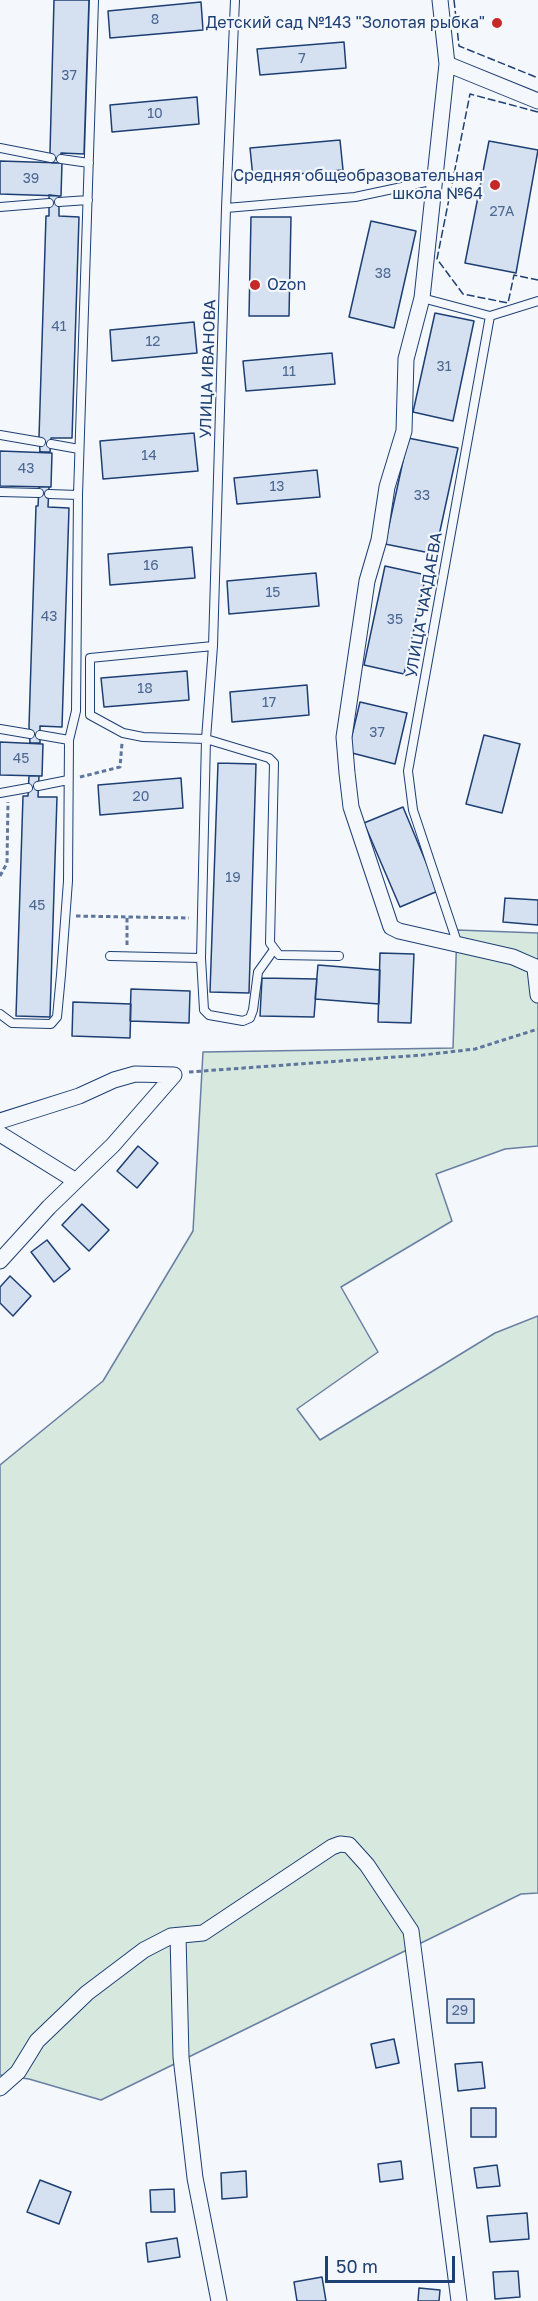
<!DOCTYPE html>
<meta charset="utf-8">
<style>
body{margin:0}
#map{position:relative;width:538px;height:2301px;overflow:hidden;background:#f4f7fb;font-family:"Golos Text",sans-serif}
canvas{display:block}
.scale{position:absolute;left:325px;top:2256px;width:130px;height:27px;box-sizing:border-box;border:3px solid #1d3f73;border-top:0;padding-left:8px;font-size:18px;line-height:21px;white-space:nowrap;color:#1d3f73;-webkit-text-stroke:4px #f4f7fb;paint-order:stroke}
</style>
<div id="map">
<canvas width="538" height="2301"></canvas>
<div class="scale">50 m</div>
</div>
<script>
const g = document.querySelector('canvas').getContext('2d');
g.lineJoin = 'round';
function paint(path, color) {
  g.fillStyle = color;
  g.fill(path, 'evenodd');
}
function toPath(rows) {
  const path = new Path2D();
  for (const r of rows) {
    path.moveTo(r[0], r[1]);
    for (let i = 2; i < r.length; i += 2) path.lineTo(r[i], r[i + 1]);
  }
  return path;
}
function stroke(path, color, width, dash) {
  g.strokeStyle = color;
  g.lineWidth = width;
  g.lineCap = dash ? 'butt' : 'round';
  g.setLineDash(dash || []);
  g.stroke(path);
}
function label(font, color, halo, rows, align = 'center') {
  g.font = font + ' "Golos Text",sans-serif';
  g.lineWidth = 4.5;
  g.setLineDash([]);
  g.textBaseline = 'middle';
  g.strokeStyle = halo;
  g.fillStyle = color;
  for (const [text, x, y, turn = 0] of rows) {
    g.save();
    g.translate(x, y);
    g.rotate((+turn || 0) * Math.PI / 180);
    g.textAlign = isNaN(turn) ? turn : align;
    if (halo) g.strokeText(text, 0, 0);
    g.fillText(text, 0, 0);
    g.restore();
  }
}
const green = toPath([
 [457,930,538,933,538,1146,505,1149,436,1174,452,1221,341,1287,378,1352,297,1409,320,1440,495,1333,538,1316,538,1893,521,1894,101,2100,29,2079,0,2075,0,1465,103,1381,193,1231,203,1052,453,1048,457,930]
]);
paint(green, '#d7e8df');
stroke(green, '#687fa3', 1.5);
const building = toPath([
 [54,0,89,0,84,154,61,153,61,163,51,163,50,152,54,0],
 [201,2,203,30,110,38,108,11,201,2],
 [344,42,346,68,260,75,257,49,344,42],
 [197,97,199,124,112,132,110,105,197,97],
 [340,140,343,170,253,178,250,148,340,140],
 [489,141,538,150,516,273,465,263,489,141],
 [0,161,62,163,61,196,0,194,0,161],
 [49,195,59,196,59,216,79,217,72,438,51,438,50,452,40,452,39,437,46,216,49,216,49,195],
 [251,217,291,217,289,316,249,316,251,217],
 [371,221,416,231,394,328,349,317,371,221],
 [435,313,474,321,453,421,413,412,435,313],
 [194,322,197,353,112,361,110,330,194,322],
 [332,353,335,384,246,391,243,361,332,353],
 [194,433,198,471,103,479,100,441,194,433],
 [408,438,458,448,435,554,385,544,408,438],
 [0,451,52,453,51,487,0,486,0,451],
 [317,470,320,497,237,504,234,478,317,470],
 [39,487,49,487,48,507,69,508,62,727,40,726,40,743,30,743,29,726,36,506,38,506,39,487],
 [192,547,195,578,110,585,108,554,192,547],
 [385,566,426,575,404,674,364,665,385,566],
 [316,573,319,606,229,614,227,581,316,573],
 [187,671,189,700,104,707,101,678,187,671],
 [307,685,309,715,232,722,230,692,307,685],
 [360,702,407,713,395,764,348,752,360,702],
 [484,735,520,744,502,813,466,804,484,735],
 [0,742,43,744,42,776,0,775,0,742],
 [218,763,256,764,249,993,210,992,218,763],
 [29,776,39,776,38,797,57,797,50,1017,16,1016,23,796,28,796,29,776],
 [181,778,183,808,100,815,98,785,181,778],
 [403,807,438,891,400,907,364,823,403,807],
 [505,898,538,900,538,925,503,922,505,898],
 [380,953,414,954,411,1023,378,1022,380,953],
 [318,965,380,970,379,1004,315,999,318,965],
 [262,978,317,979,314,1017,260,1016,262,978],
 [131,989,190,991,189,1023,130,1021,131,989],
 [73,1002,131,1004,130,1038,72,1036,73,1002],
 [138,1146,158,1163,137,1188,117,1171,138,1146],
 [82,1204,109,1230,89,1251,62,1225,82,1204],
 [47,1240,70,1269,54,1282,31,1252,47,1240],
 [10,1276,31,1296,13,1316,0,1303,0,1287,10,1276],
 [447,1999,474,1999,474,2023,447,2023,447,1999],
 [394,2039,399,2063,376,2068,371,2044,394,2039],
 [482,2062,485,2088,458,2091,455,2064,482,2062],
 [471,2108,496,2108,496,2137,471,2137,471,2108],
 [401,2161,403,2179,380,2182,378,2164,401,2161],
 [497,2165,500,2186,477,2188,474,2168,497,2165],
 [246,2171,247,2197,222,2199,221,2173,246,2171],
 [40,2180,71,2192,59,2224,27,2212,40,2180],
 [174,2189,175,2212,151,2212,150,2190,174,2189],
 [527,2213,529,2239,490,2242,487,2216,527,2213],
 [177,2238,180,2257,148,2262,146,2243,177,2238],
 [518,2271,520,2297,495,2299,493,2272,518,2271],
 [322,2277,326,2301,297,2301,294,2282,322,2277],
 [419,2288,440,2290,439,2301,418,2301,419,2288]
]);
paint(building, '#d5e0f0');
stroke(building, '#1d3f73', 1.5);
const lane = toPath([
 [0,148,51,158],
 [61,159,89,163],
 [59,202,88,200],
 [0,207,49,203],
 [226,208,355,197,435,180],
 [422,298,490,316],
 [0,435,41,442],
 [51,444,79,449],
 [0,492,39,493],
 [49,494,78,495],
 [213,646,90,658,90,715,123,733,143,737,206,739,269,758,274,763,270,943,279,955,339,956],
 [0,729,30,734],
 [40,735,69,740],
 [38,786,68,780],
 [0,793,28,788],
 [458,945,413,810,408,771,490,316,538,301],
 [110,956,201,958,206,739,213,646,226,208,235,0],
 [201,958,204,1010,209,1015,243,1021,250,1018,253,1010,258,972,273,951],
 [0,1014,12,1023,51,1024,57,1017,61,975,68,881,69,740,76,711,78,495,94,0]
]);
const street = toPath([
 [440,0,447,64,538,101],
 [447,64,422,298,406,359,404,431,387,487,379,540,367,581,344,737,347,773,351,807,391,927,399,931,513,957,538,968],
 [535,969,538,995],
 [0,1121,79,1096,114,1080,135,1074,174,1075],
 [0,1134,76,1181],
 [0,1261,49,1207,113,1145,174,1075],
 [178,1936,181,2057,195,2178,219,2301],
 [0,2088,18,2072,37,2041,87,1993,144,1950,171,1936,203,1933,332,1847,340,1844,349,1845,367,1865,411,1931,459,2301]
]);
stroke(lane, '#1d3f73', 10);
stroke(street, '#1d3f73', 17);
stroke(toPath([
 [80,777,120,767,122,743],
 [0,876,7,863,8,802],
 [76,916,189,918],
 [127,945,127,917],
 [189,1072,423,1055,475,1049,538,1029]
]), '#5e769c', 3, [4.5, 3]);
stroke(lane, '#f4f7fb', 8);
stroke(street, '#f4f7fb', 15);
stroke(toPath([
 [454,0,459,46,538,78],
 [538,112,470,94,437,259,463,294,508,303,514,275,538,280]
]), '#1d3f73', 1.5, [8, 3]);
for (const [x, y, r, color] of [
 [497,23,6,"#c62828"],
 [495,185,6,"#c62828"],
 [255,285,6,"#c62828"]
]) {
  const dot = new Path2D();
  dot.arc(x, y, r, 0, 2 * Math.PI);
  g.fillStyle = color;
  g.fill(dot);
  stroke(dot, '#f4f7fb', 2);
}
label('14px', '#4b6792', null, [
 ["8",155,20],
 ["7",302,59],
 ["37",69,76],
 ["10",155,114],
 ["39",31,179],
 ["27А",502,212],
 ["38",383,274],
 ["41",59,327],
 ["12",153,342],
 ["31",444,367],
 ["11",289,372],
 ["14",149,456],
 ["43",26,469],
 ["13",277,487],
 ["33",422,496],
 ["16",151,566],
 ["15",273,593],
 ["43",49,617],
 ["35",395,620],
 ["18",145,689],
 ["17",269,703],
 ["37",377,733],
 ["45",21,759],
 ["20",141,797],
 ["19",233,878],
 ["45",37,906],
 ["29",460,2011]
]);
label('16px', '#1d3f73', '#f4f7fb', [
 ["Детский сад №143 \"Золотая рыбка\"",485,23],
 ["Средняя общеобразовательная",483,176],
 ["школа №64",483,194],
 ["Ozon",267,285,"left"]
], 'right');
label('16px', '#1d3f73', '#f4f7fb', [
 ["УЛИЦА ИВАНОВА",208,369,-88],
 ["УЛИЦА ЧААДАЕВА",424,605,-80]
]);
</script>
